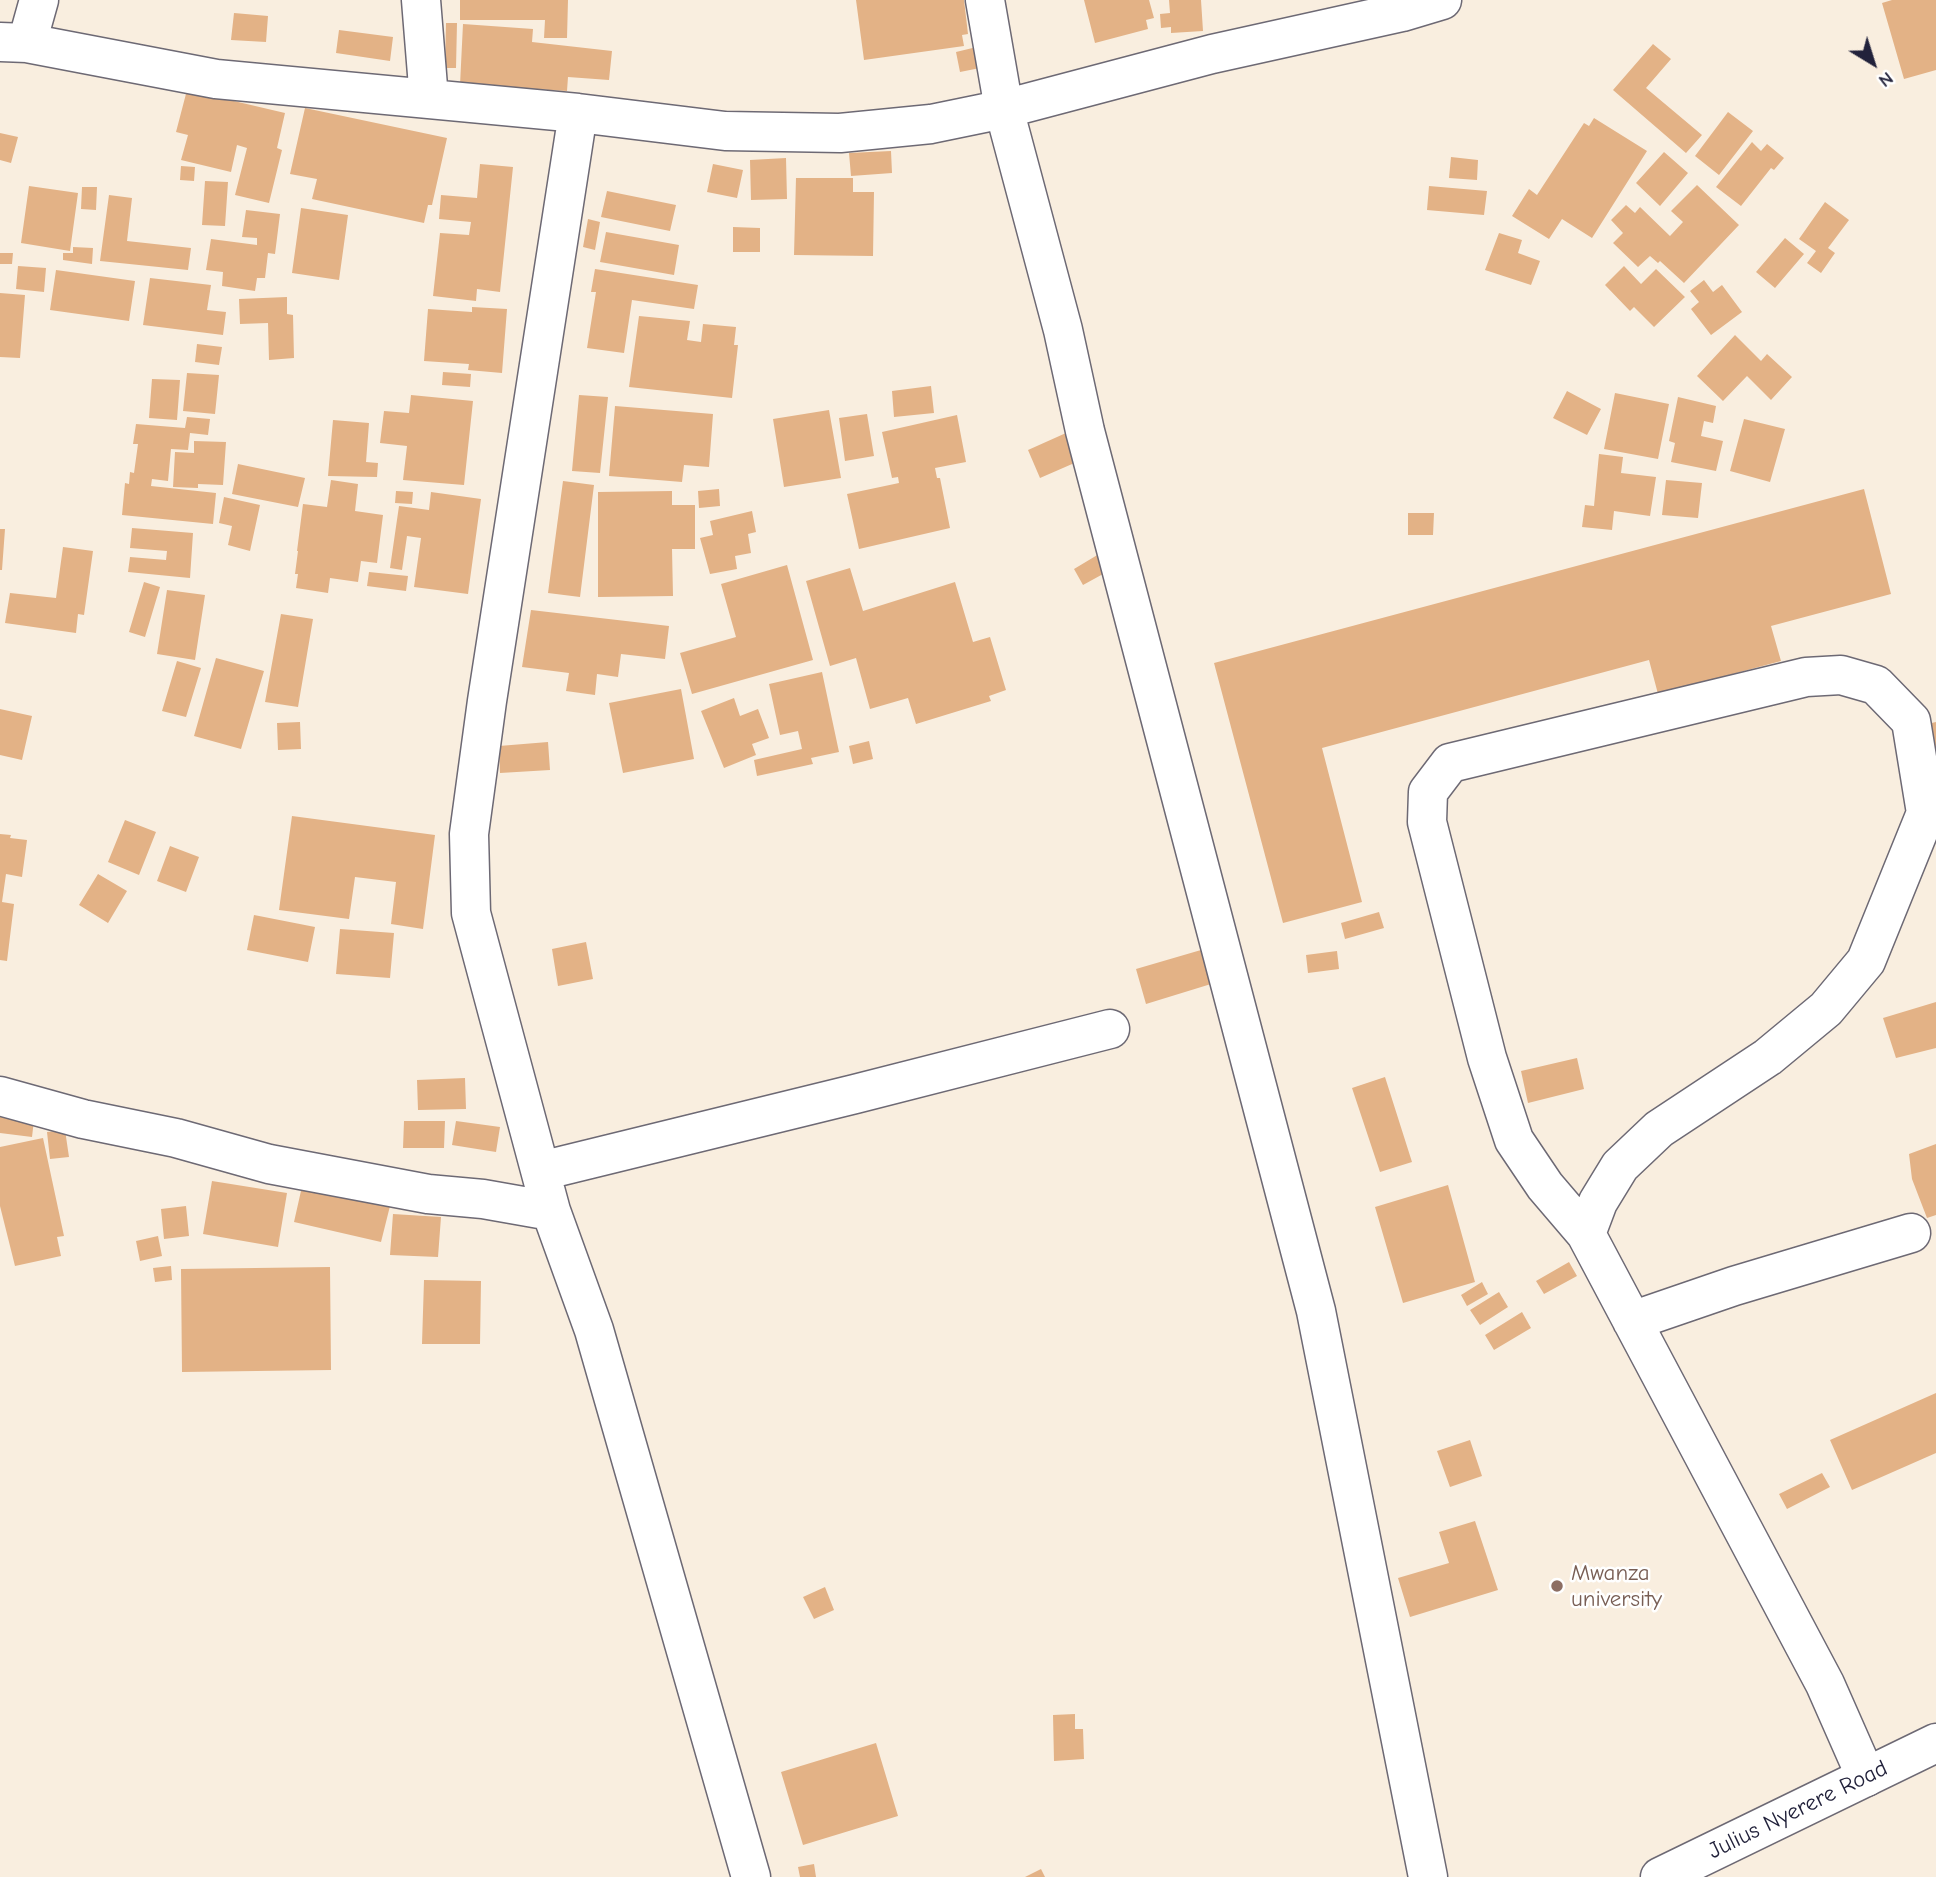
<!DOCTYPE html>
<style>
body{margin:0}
#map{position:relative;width:1936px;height:1877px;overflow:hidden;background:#f9eedf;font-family:"Comic Neue",sans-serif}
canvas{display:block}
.north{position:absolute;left:1838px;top:28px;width:70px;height:70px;-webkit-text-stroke:5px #fff;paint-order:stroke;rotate:142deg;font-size:19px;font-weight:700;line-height:28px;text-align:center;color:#22223b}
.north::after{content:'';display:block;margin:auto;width:24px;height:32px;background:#22223b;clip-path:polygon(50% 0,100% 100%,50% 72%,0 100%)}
</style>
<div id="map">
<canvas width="1936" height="1877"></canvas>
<div class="north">N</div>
</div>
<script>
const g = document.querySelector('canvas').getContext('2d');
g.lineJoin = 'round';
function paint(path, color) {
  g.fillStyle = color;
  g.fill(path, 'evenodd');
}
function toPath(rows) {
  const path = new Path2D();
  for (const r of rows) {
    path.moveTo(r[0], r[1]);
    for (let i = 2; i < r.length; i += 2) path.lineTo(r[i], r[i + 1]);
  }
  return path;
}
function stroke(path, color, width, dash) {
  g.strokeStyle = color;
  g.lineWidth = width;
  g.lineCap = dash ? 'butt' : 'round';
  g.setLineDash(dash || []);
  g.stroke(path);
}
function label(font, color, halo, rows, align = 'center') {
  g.font = font + ' "Comic Neue",sans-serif';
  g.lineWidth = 5;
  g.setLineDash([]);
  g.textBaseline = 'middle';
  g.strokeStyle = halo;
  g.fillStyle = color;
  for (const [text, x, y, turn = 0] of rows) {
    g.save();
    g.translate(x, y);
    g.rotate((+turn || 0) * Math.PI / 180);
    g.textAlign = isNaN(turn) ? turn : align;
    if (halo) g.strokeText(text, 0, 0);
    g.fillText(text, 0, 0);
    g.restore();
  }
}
paint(toPath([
 [460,0,568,0,567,38,544,38,545,20,460,20],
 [856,0,964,0,968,34,962,35,964,46,864,60],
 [1084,0,1149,0,1154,18,1146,20,1148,29,1095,43],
 [1169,0,1201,0,1203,31,1171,33,1171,27,1161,28,1160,14,1170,13],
 [1892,0,1936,0,1936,70,1904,79,1882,3],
 [234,13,268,16,266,42,231,40],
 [446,23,457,23,456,68,445,68],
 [463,24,533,29,532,42,612,51,609,80,568,77,567,91,460,85],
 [339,30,393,37,390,61,336,53],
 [1653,44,1671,59,1646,88,1702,135,1686,153,1613,90],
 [985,45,990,66,960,72,956,52],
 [187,90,285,113,277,148,282,150,269,203,235,195,247,148,237,145,231,172,181,160,188,135,176,132],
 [305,108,447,138,432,205,428,205,424,223,312,199,317,179,290,174],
 [1728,112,1753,131,1719,175,1695,156],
 [1594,118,1647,151,1592,238,1562,219,1549,239,1512,216,1529,189,1537,195,1584,123,1589,126],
 [0,133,18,137,11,163,0,160],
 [1752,142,1761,151,1767,144,1784,158,1774,170,1771,168,1741,206,1716,187],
 [891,151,892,173,851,176,849,153],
 [1664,152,1688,173,1660,206,1636,183],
 [1451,157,1478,160,1477,180,1449,178],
 [786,158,787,199,751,200,750,160],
 [480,164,513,167,500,292,477,289,476,301,433,296,440,233,469,235,471,222,439,219,441,195,477,198],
 [713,164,743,170,737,198,707,192],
 [181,166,195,167,194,181,180,180],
 [796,178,853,178,853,192,874,192,873,256,794,255],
 [205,181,228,182,225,226,202,225],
 [1697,185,1739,225,1684,283,1660,261,1658,263,1650,256,1638,267,1613,243,1623,233,1611,220,1626,205,1635,213,1640,207,1670,236,1683,222,1671,211],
 [29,186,78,193,70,251,21,243],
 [1429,186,1487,191,1484,215,1427,210],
 [82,187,97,187,96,210,81,209],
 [607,191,676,205,670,231,601,217],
 [109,195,132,198,127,241,191,248,188,270,100,261],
 [1825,202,1849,220,1828,248,1835,253,1821,273,1807,263,1816,251,1799,239],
 [301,208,348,215,339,280,292,273],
 [246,210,280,214,275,254,268,253,265,278,257,278,255,291,222,286,223,272,206,270,211,239,257,245,257,238,242,237],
 [588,219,600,222,595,250,583,247],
 [733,227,760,228,760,252,733,252],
 [606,232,679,245,674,275,600,262],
 [1499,233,1522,240,1518,253,1540,261,1531,285,1485,270],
 [1785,238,1804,254,1775,288,1756,272],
 [73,247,93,248,92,264,63,260,63,253,73,253],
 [0,253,13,253,12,264,0,264],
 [18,266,46,268,44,292,16,289],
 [1624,266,1641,284,1656,269,1685,297,1654,327,1634,307,1630,311,1605,285],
 [595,269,698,285,694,309,632,300,624,353,587,348,596,292,591,292],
 [56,270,135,281,129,321,50,310],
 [150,278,211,285,207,310,226,312,223,335,143,325],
 [1704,280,1713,292,1722,285,1742,312,1711,335,1691,309,1699,302,1690,291],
 [0,293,25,295,20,358,0,357],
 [287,297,287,314,293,315,294,358,269,360,268,323,240,324,239,299],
 [472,307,507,309,502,373,468,370,469,364,424,361,428,309,472,312],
 [639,316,690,321,687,340,701,342,703,324,736,327,734,345,738,345,732,398,629,387],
 [1735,335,1761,361,1767,354,1792,377,1771,400,1747,376,1723,401,1697,376],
 [197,344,222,347,219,365,195,362],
 [443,372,471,374,470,387,442,385],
 [187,373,219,375,215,414,183,411],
 [152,379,180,380,177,420,149,418],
 [931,386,934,413,894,417,892,391],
 [1567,391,1601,409,1587,435,1553,418],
 [1615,393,1669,404,1658,459,1604,449],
 [411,395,473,401,464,485,403,480,407,446,380,443,384,411,409,413],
 [579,395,608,397,600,473,572,471],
 [1678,397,1716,406,1713,423,1704,421,1701,436,1723,441,1716,471,1671,462,1675,443,1669,441],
 [615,406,713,414,709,467,684,465,682,482,609,476],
 [829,410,841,478,784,487,773,419],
 [867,414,874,456,845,461,839,418],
 [957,415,966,462,935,468,937,478,940,478,950,528,859,549,847,494,899,483,898,477,892,478,882,432],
 [187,417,210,419,208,435,190,433,188,450,171,449,168,481,152,479,151,486,216,493,213,524,122,515,125,483,129,484,130,472,134,473,138,444,133,444,136,424,185,428],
 [1744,419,1785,429,1770,482,1730,471],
 [333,420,369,423,366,462,378,463,377,477,328,476],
 [1066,433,1079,461,1040,478,1028,450],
 [194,441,226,442,223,485,198,484,198,488,173,487,175,452,194,453],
 [1599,454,1623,457,1621,473,1656,477,1650,516,1614,511,1612,530,1582,527,1585,505,1594,506],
 [238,464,305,478,298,507,232,494],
 [331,480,358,484,355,511,383,515,377,563,361,561,358,582,330,578,328,593,296,588,298,574,295,574,298,551,297,551,303,504,327,507],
 [1666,480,1702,483,1698,518,1662,515],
 [563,481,594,485,580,597,548,593],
 [719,489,720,506,699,508,698,491],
 [1864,489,1891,594,1771,626,1781,661,1658,694,1649,660,1322,748,1362,902,1283,923,1214,663],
 [396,491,413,492,412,504,395,503],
 [672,491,672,505,695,505,695,549,672,549,673,596,598,597,598,492],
 [431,492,481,499,468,594,414,587,421,538,407,536,402,570,390,568,399,506,429,510],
 [224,497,260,505,250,551,228,545,232,526,219,523],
 [752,511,756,532,748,534,751,553,735,556,737,569,710,574,700,538,713,535,710,521],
 [1408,513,1434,513,1433,535,1408,535],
 [132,528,193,533,190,578,128,572,130,557,166,560,167,551,130,548],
 [0,529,5,529,2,570,0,570],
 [63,547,93,551,84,615,78,614,76,633,5,623,10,593,56,598],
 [1104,551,1114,568,1083,585,1074,569],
 [787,565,813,660,692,694,680,653,736,637,721,584],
 [850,568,863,611,955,582,973,642,990,637,1006,690,989,696,991,701,916,724,908,698,870,709,856,658,830,666,806,581],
 [369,572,408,576,406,591,367,586],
 [144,582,160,587,145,637,129,632],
 [167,590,205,595,195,660,157,654],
 [531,610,669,626,665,659,621,654,618,677,597,674,595,695,566,691,569,673,522,667],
 [281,614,313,619,298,707,265,702],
 [216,658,264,671,241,749,194,736],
 [177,661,201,668,186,717,162,711],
 [822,672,839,752,811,758,813,764,757,776,754,760,802,749,798,731,780,735,769,684],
 [681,689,694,759,623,773,609,703],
 [734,698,740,716,758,709,769,738,752,744,756,755,724,768,701,711],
 [0,709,32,716,22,760,0,755],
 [300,722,301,749,278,750,277,723],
 [1936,722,1936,770,1923,725],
 [869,741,873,759,853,764,849,746],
 [548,742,550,770,500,773,499,746],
 [292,816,435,835,423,929,391,924,396,882,355,877,349,919,279,910],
 [125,820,156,832,139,875,108,862],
 [0,834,11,835,10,838,27,840,22,877,6,874,2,902,14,904,7,961,0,960],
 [170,846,199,857,186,892,157,881],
 [98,874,127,891,108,923,79,905],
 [1379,912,1384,928,1345,939,1341,923],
 [254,915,315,927,308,962,247,950],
 [340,929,394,933,390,978,336,974],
 [586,942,593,979,558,986,552,949],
 [1201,950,1211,984,1146,1004,1136,969],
 [1337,951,1339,969,1308,973,1306,955],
 [1936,1002,1936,1048,1896,1058,1883,1018],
 [1577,1058,1584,1089,1528,1103,1521,1071],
 [1385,1077,1412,1162,1380,1172,1352,1088],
 [465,1078,466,1109,418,1110,417,1080],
 [0,1116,34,1120,32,1137,0,1133],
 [404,1121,445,1121,444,1148,403,1148],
 [456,1121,500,1127,496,1152,452,1145],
 [65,1130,69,1157,50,1159,47,1132],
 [43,1138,64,1236,57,1237,61,1256,15,1266,0,1206,0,1147],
 [1936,1144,1936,1215,1927,1218,1912,1179,1909,1154],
 [212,1181,287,1193,278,1247,203,1234],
 [303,1182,391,1202,381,1242,294,1222],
 [1448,1185,1475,1282,1403,1303,1375,1207],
 [186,1206,189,1236,164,1239,161,1209],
 [393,1214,441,1217,438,1257,390,1255],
 [158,1236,162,1256,140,1261,136,1241],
 [1569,1262,1577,1276,1544,1294,1536,1281],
 [171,1266,172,1280,155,1282,153,1268],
 [330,1267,331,1370,182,1372,181,1269],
 [424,1280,481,1281,480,1344,422,1344],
 [1482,1282,1488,1294,1467,1306,1461,1295],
 [1499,1292,1508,1307,1480,1325,1470,1310],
 [1522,1312,1531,1328,1494,1350,1485,1335],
 [1936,1393,1936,1453,1852,1490,1830,1440],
 [1470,1440,1482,1476,1450,1487,1437,1451],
 [1822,1473,1830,1487,1787,1509,1779,1494],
 [1475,1521,1498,1590,1410,1617,1398,1578,1449,1563,1439,1532],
 [825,1587,834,1610,814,1619,803,1597],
 [1075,1714,1075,1729,1083,1729,1084,1759,1054,1761,1053,1715],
 [876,1743,898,1816,803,1845,781,1772],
 [814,1864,816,1877,800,1877,798,1867],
 [1041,1869,1045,1877,1025,1877]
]), '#e3b286');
const minor = toPath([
 [421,0,429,99],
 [985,0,1004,109,1063,330,1085,431,1316,1311,1428,1877],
 [0,42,27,43,216,79,578,113,725,131,840,133,931,124,1004,109,1212,54,1402,12,1442,0],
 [27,43,39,0],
 [578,113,487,701,469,834,471,913,551,1211,594,1330,751,1877],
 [0,1096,83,1119,176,1138,269,1164,428,1194,483,1199,551,1211],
 [541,1171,855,1094,1110,1029],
 [1586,1234,1545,1186,1514,1140,1487,1058,1427,822,1428,792,1450,763,1806,677,1841,675,1876,685,1911,721,1926,813,1866,961,1826,1009,1768,1057,1659,1129,1620,1166,1598,1202,1586,1234,1825,1684,1866,1777],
 [1632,1321,1734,1286,1911,1233]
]);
const highway = toPath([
 [1660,1877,1936,1743]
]);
stroke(minor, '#6d6974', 41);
stroke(highway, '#6d6974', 41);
stroke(minor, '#fff', 38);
stroke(highway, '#fff', 38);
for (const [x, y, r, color] of [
 [1557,1586,7,"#8d6e63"]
]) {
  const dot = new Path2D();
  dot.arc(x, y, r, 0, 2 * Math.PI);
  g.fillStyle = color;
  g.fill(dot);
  stroke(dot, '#fff', 2.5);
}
label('23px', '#785e54', '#fff', [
 ["Mwanza",1571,1573],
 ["university",1571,1599]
], 'left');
label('23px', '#22223b', '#fff', [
 ["Julius Nyerere Road",1798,1810,-26]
]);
</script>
